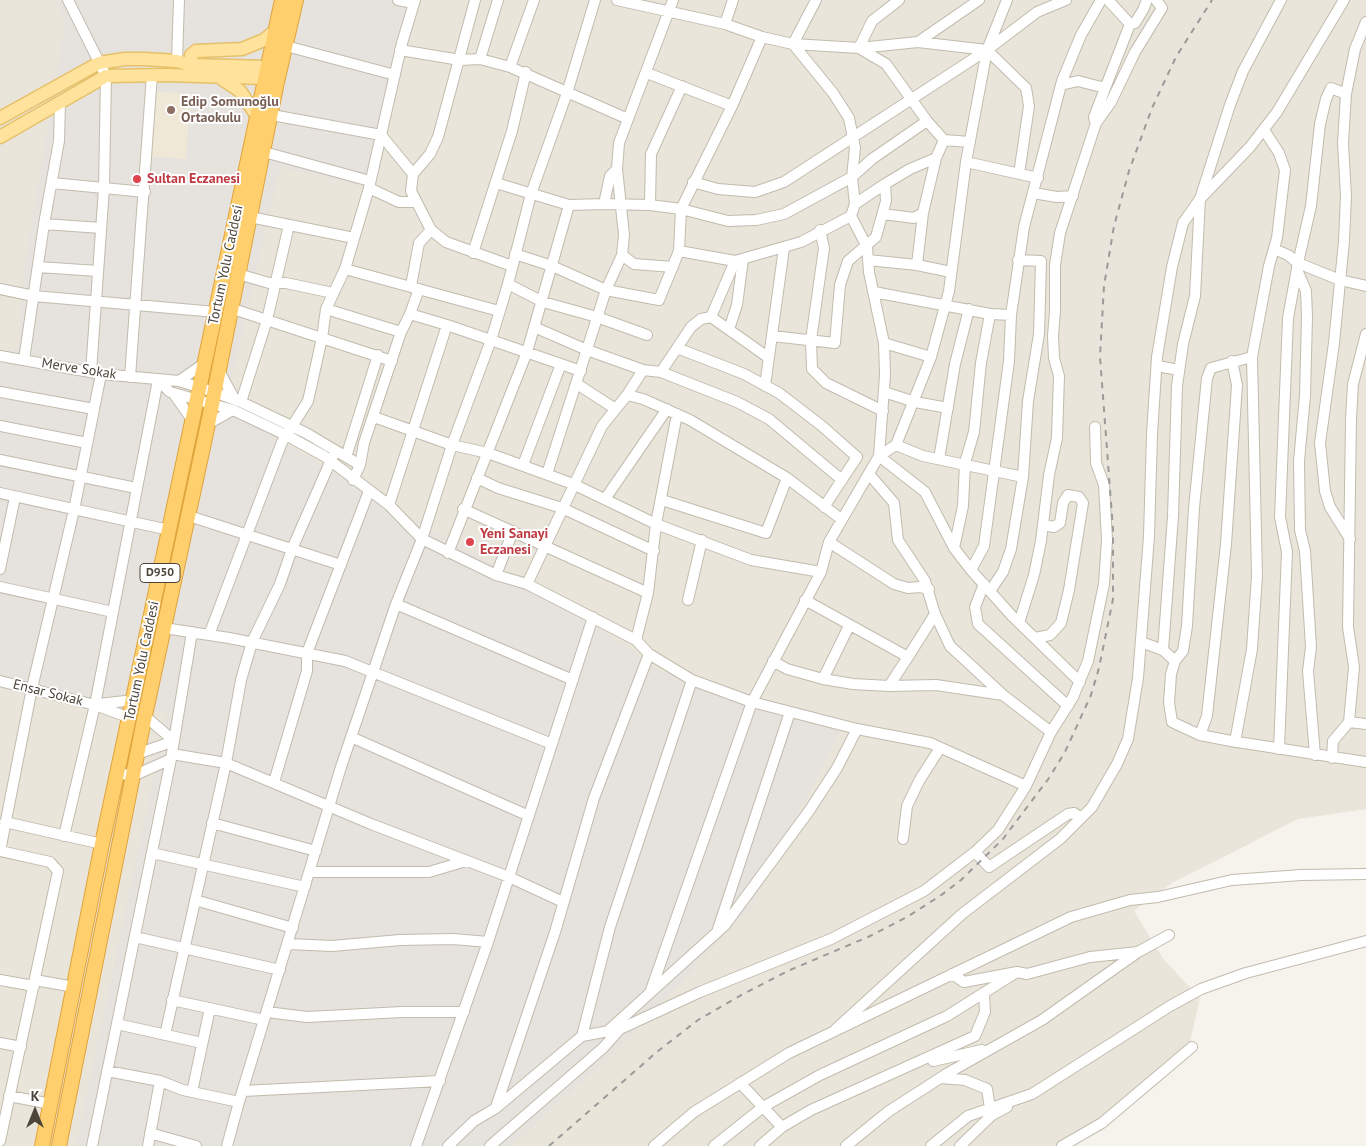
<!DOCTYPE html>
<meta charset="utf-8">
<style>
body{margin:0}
#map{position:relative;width:1366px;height:1146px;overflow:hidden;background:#f6f3ec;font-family:"PT Sans",sans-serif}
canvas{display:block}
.north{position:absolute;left:10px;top:1086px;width:50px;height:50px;-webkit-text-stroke:4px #fff;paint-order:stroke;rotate:0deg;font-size:14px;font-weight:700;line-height:20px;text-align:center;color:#4b4439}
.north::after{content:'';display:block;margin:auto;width:18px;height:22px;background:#4b4439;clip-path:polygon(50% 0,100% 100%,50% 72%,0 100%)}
</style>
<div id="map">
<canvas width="1366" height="1146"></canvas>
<div class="north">K</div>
</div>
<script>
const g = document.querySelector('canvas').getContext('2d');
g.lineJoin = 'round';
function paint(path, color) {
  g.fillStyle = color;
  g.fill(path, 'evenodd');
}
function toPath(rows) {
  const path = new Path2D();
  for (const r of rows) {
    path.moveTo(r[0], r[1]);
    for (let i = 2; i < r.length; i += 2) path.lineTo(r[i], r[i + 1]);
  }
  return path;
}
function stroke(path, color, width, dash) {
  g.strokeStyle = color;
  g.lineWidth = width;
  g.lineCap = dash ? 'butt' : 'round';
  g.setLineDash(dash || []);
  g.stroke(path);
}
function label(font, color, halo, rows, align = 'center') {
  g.font = font + ' "PT Sans",sans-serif';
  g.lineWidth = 4;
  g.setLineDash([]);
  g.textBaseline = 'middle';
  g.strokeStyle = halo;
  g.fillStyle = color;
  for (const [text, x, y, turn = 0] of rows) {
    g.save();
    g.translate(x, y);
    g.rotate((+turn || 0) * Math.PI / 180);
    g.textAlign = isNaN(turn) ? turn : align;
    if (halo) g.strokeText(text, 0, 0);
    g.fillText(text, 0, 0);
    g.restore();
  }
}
paint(toPath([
 [0,0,1366,0,1366,809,1298,819,1172,883,1134,911,1164,960,1200,998,1190,1042,1092,1126,1076,1146,0,1146]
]), '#eae5da');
paint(toPath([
 [56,0,413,0,369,188,280,167,225,408,587,620,658,670,839,731,752,906,623,1044,511,1146,76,1146,167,712,133,705,95,705,0,681,0,352,19,348,21,288,65,24]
]), '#e6e2dd');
paint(toPath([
 [155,91,191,94,186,159,148,156]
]), '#efe8d6');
const minor = toPath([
 [68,0,106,76,104,188,91,372],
 [398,0,414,3],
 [475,0,438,137,430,154,413,174,411,191,431,230,446,242,512,266],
 [816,0,793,44,833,93,849,118,855,148,852,177,855,204],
 [899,0,872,21,859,48,918,42,987,50,1026,88,1029,106,1019,174],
 [1007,0,987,50,966,162,949,291,931,357,896,445,879,456,925,492,954,548,971,570,1012,616,1080,682],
 [1108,0,1130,24,1135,23,1143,10,1147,0],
 [725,24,733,0],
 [762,37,793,44,859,48,886,64,927,121,944,140,970,142],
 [918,42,979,0],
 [286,46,395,75],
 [400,50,460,60,480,59,510,67,628,119],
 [480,59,498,0],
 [177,61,179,0],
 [510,67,534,0],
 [647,73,732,106],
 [1061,85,1078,81,1105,88],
 [1346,94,1331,88,1326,99,1320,124,1311,206,1298,263,1340,280,1366,286],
 [272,115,381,135,413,174],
 [1095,121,1094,117,1130,24],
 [264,152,370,181],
 [966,162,1038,178],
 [617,169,624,235,622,255,606,290,659,300,679,251,681,209,732,106,762,37,725,24,617,0],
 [693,182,718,189,755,192,784,182,987,50,1037,12,1066,0],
 [52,183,145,192],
 [496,183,569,205,604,204,610,176,617,169,619,143,673,0],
 [369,188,399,202,415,202],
 [1033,193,1057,197,1073,196],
 [604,204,650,205,681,209,728,221,756,220,784,214,852,177,872,159,927,121],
 [650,205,651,154,682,86],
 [883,214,914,218,923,213],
 [250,217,354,238],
 [44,224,101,228],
 [820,230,824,248,811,340,812,369,826,383,883,411],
 [1274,249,1288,255,1298,263,1288,318,1280,517,1287,552,1279,749],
 [679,251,735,261,801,242,851,216,855,204,885,184,910,169,936,158,944,140],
 [473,253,512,131,526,72],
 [515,254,552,266,606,290,547,474],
 [622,255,634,264,673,267],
 [868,260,917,265,923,213,936,158],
 [917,265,951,272],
 [38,267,98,271],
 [345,269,499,311],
 [1298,272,1306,291,1307,317,1305,396,1299,461,1300,530,1305,551,1311,647,1308,671,1315,755],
 [238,274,269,283,286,283,333,293],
 [508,284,543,302,597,317,647,335],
 [411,286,419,243,431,230],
 [0,289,34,296,216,312],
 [874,292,990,314,1011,315],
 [230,308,392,361],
 [326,309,401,332,410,314,447,325,389,505],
 [410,314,419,289],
 [711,317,769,358],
 [447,325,581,371],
 [534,327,587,350,643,370,661,372,691,327,701,319,711,317,735,261],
 [729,329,737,305,743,259],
 [772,336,835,343,840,285,848,261,876,237,886,201,885,184],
 [884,343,931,357],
 [677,348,744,374,779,393,822,426,857,457,824,507],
 [0,356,101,374,179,381,214,392,241,402,306,433,360,465,353,480],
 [1252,357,1211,368,1207,378,1194,508,1187,626,1183,651,1175,661,1171,674,1170,689,1169,702,1172,722,1200,735,1231,741,1366,762],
 [24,360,44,224,59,141,60,103],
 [1157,366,1179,370],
 [219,371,235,400],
 [661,372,737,402,769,419,842,480],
 [130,377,152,75],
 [158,380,170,392,233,410,286,435,324,456,389,505,422,539,496,575,527,584,636,640,649,654,692,680,752,702,857,729,930,743,1026,786],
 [179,381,205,363],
 [577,384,614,408],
 [765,386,784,248],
 [0,392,94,409],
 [884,392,915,402,948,408],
 [174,394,193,421],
 [627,395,643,370],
 [241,402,267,320,289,225],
 [374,417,452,445,488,453,573,484,656,524,751,560,821,572],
 [208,424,233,410],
 [0,426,87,443],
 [896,445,923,456,1023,477],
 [346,457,378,355],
 [939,459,955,364,969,309],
 [0,460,136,488],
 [360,465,364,443,401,332],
 [523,465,561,364],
 [869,474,894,503,898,540,925,581,935,614,950,646,1003,695,1051,732],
 [477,478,498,488,562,508,654,551],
 [0,493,169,530],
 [605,499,667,409],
 [662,500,766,533,787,478],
 [463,509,648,593],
 [189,516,341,565],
 [1350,539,1330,507,1325,491,1320,443,1334,343,1344,241,1346,196,1343,143,1346,94,1355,49,1366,22],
 [829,542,894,584,908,588,920,587,929,589],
 [954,548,963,506,965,463,974,432,981,363,990,314],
 [448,553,527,352,569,205],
 [0,569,15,497],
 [971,570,984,546,1009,361,1011,315,1024,227,1062,81,1081,35,1101,0],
 [496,575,513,531],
 [527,584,602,426,627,395,643,399,690,420,787,478,841,519],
 [984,584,975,607,978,624,1068,706],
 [0,587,113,612],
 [990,591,1003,572,1011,549,1023,477,1028,401,1039,334,1041,261,1018,260],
 [688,600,702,540],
 [805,600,908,657,935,614],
 [396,604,573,680],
 [1019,623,1034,575,1041,541,1049,475,1057,438,1059,376,1054,358,1053,336,1055,311,1055,265,1060,233,1096,123,1111,102,1135,52,1162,8,1156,0],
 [164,628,229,638,345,661,552,744],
 [209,635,282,442,308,401,322,338,326,309,345,269,369,188,402,43,415,0],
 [1035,638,1050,635,1061,623,1069,590,1083,503,1079,497,1068,495,1063,503,1060,523,1054,527,1043,525],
 [636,640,648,593,656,524,677,414],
 [1141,642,1163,650,1175,661],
 [1163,650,1173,516,1177,386,1183,344,1195,296,1200,199,1230,105,1243,71,1281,0],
 [773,661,787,669,823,679,853,684,889,686,936,685,1003,695],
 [823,679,849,626],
 [0,681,95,705,130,718],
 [889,686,908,657],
 [99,704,134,700],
 [1349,722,1366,724],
 [1200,735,1207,716,1226,544,1237,385,1232,361],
 [351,737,529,816],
 [1235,742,1252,649,1257,576,1252,357,1269,266,1277,238,1285,170,1279,153,1264,130],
 [137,754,174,741,145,716],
 [172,754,226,763,371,824,509,877,563,902],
 [1332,758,1333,741,1349,722,1354,667,1348,627,1351,419,1353,384,1366,334],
 [118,773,133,776,171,759],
 [274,782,307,671,307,653,369,491],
 [5,822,102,844],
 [212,823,316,851],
 [64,836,95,705,158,380],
 [903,839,907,806,919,781,940,748],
 [0,851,32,688,74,510,101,374],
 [975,852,989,867,1068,814,1074,813,1081,818],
 [152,853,305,887],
 [310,872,429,872,466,861],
 [195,900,293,928],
 [718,929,790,712],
 [135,937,280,970],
 [288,944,332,946,400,940,453,939,488,942],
 [952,974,964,982,1017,972,1027,974,1090,957,1138,952,1169,935],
 [0,980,34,986],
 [35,980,74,987],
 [650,993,752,702,821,572,829,542,879,456,885,375,884,343,869,272,867,247,851,216],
 [172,1000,264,1020],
 [267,1012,307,1017,402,1012,464,1012],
 [117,1024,202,1043],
 [836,1029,962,914,1060,839,1092,807,1117,764,1128,739,1138,678,1149,536,1152,434,1157,357,1172,267,1183,223,1200,199,1250,147,1277,112,1344,0],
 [609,1030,725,925,809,811,837,768,857,729],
 [165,1035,226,763,241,680,252,642,280,584,292,549,335,451],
 [582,1036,610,927,692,680],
 [0,1043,21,1047],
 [933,1061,982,1050],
 [107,1071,160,1081,183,1090,239,1102],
 [940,1078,965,1080,987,1089,990,1108],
 [740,1083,782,1127],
 [243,1091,440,1081],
 [192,1092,210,1008],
 [9,1096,51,1104],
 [496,1107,555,932,594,798,649,654],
 [150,1133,196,1146],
 [0,1141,58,871,50,862,0,851],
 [92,1146,171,759,192,632],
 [148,1146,160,1081],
 [227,1146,239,1102,341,767,396,604,422,539,452,445,491,340,508,284,531,194,567,93,595,0],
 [416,1146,488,942,593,617],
 [448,1146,474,1121,496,1108,582,1036,620,1029,700,992,831,939,924,891,975,852,998,830,1026,786,1051,732,1073,697,1088,661,1104,584,1107,540,1104,485,1096,463,1095,427],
 [490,1146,603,1048,620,1029],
 [654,1146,694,1112,789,1053,1071,917,1130,900,1158,897,1232,880,1301,875,1366,874],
 [714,1146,763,1107,820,1075,947,1016,1017,972],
 [760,1146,782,1127,811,1110,975,1036,985,1012,984,994],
 [846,1146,889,1111,948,1073,1042,1020,1138,952],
 [931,1146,968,1116,1032,1094,1170,1006,1201,989,1246,973,1366,941],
 [960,1146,992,1115,1007,1107],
 [1062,1146,1102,1123,1192,1047]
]);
const major = toPath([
 [191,65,191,55,196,51,242,49,264,40,275,31],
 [222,79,240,91,257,116],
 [0,118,99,63,125,59,144,59,177,61,191,65,267,67,278,70],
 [0,137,106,76,166,75,264,78,273,81]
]);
const highway = toPath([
 [42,1146,102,844,282,0],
 [59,1146,144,720,208,424,277,82,296,0]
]);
stroke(minor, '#c2bbae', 12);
stroke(major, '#e6c16a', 15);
stroke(highway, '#e0a43c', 16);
stroke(minor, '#fff', 10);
stroke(major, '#ffe39c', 12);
stroke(highway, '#ffcf6e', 14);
stroke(toPath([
 [549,1146,658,1051,698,1020,745,993,790,970,868,937,907,917,940,896,961,880,1003,839,1049,778,1065,752,1091,695,1099,668,1113,599,1113,529,1100,357,1104,286,1114,226,1129,171,1152,108,1176,57,1212,0]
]), '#9a9a9a', 2, [6, 6]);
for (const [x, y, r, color] of [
 [171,110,5,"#8d6e63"],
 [137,179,5,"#e0444e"],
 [470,542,5,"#e0444e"]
]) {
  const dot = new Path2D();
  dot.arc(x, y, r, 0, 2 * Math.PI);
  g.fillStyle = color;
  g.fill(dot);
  stroke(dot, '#fff', 2);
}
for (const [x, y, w] of [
 [160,573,40]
]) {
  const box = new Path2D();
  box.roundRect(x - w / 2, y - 9.5, w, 19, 4);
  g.fillStyle = '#fff';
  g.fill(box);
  stroke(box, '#4b4439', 1);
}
label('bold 12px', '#4b4439', null, [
 ["D950",160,573]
]);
label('bold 14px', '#785e54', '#fff', [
 ["Edip Somunoğlu",181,102],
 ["Ortaokulu",181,118]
], 'left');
label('bold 14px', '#be3a42', '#fff', [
 ["Sultan Eczanesi",147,179],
 ["Yeni Sanayi",480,534],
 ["Eczanesi",480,550]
], 'left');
label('14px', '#4b4439', '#fff', [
 ["Tortum Yolu Caddesi",226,265,-78],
 ["Merve Sokak",79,369,9],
 ["Tortum Yolu Caddesi",142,661,-78],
 ["Ensar Sokak",48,693,14]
]);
</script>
